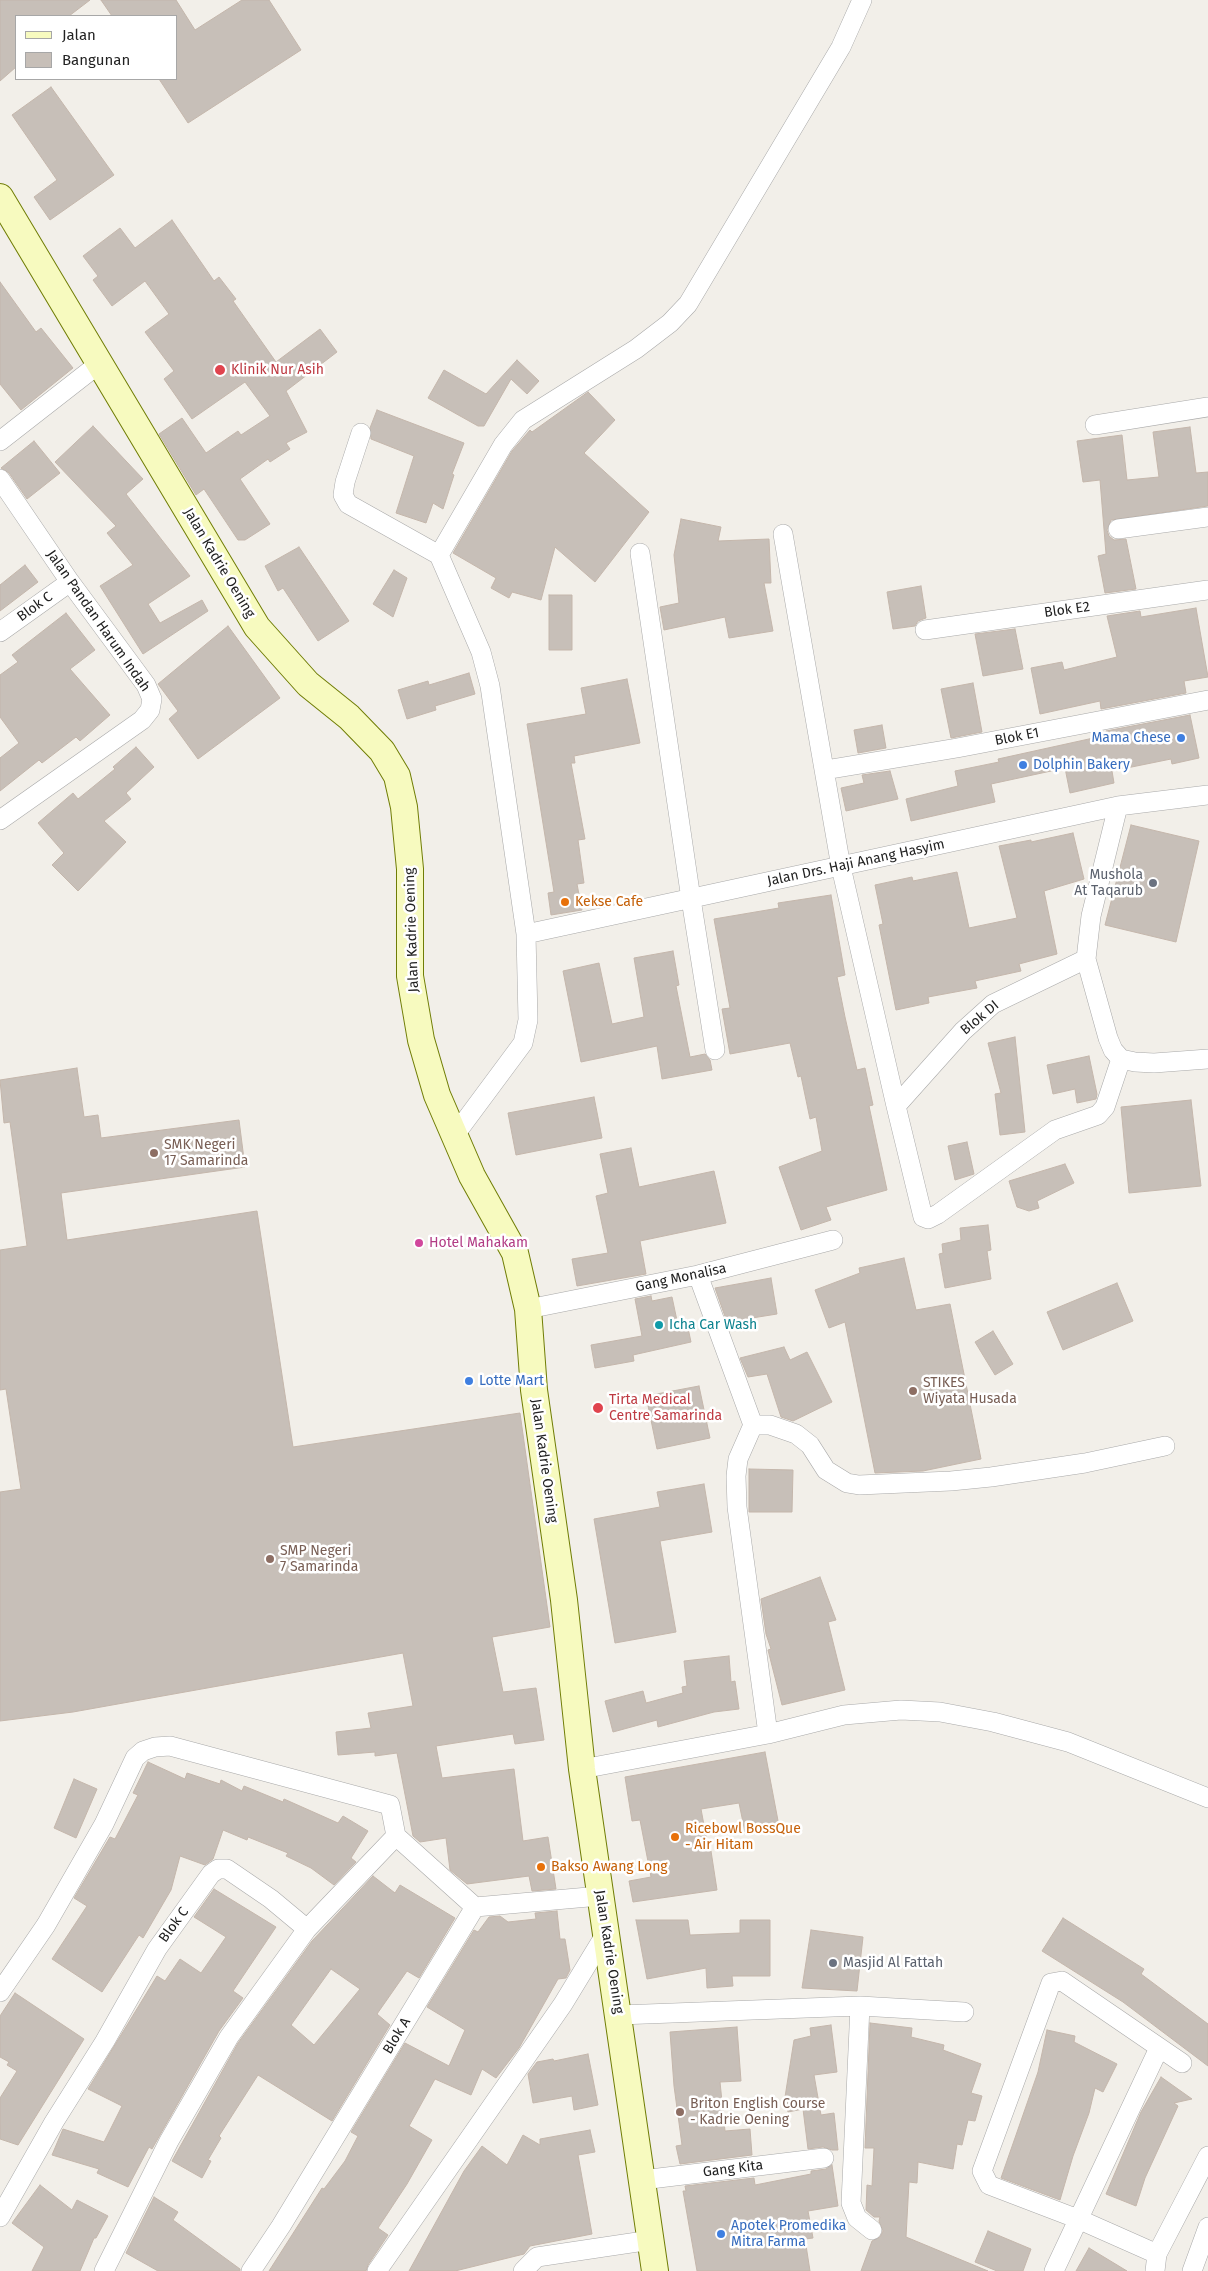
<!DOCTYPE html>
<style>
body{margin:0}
#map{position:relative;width:1208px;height:2271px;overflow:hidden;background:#f2efe9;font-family:"Fira Sans",sans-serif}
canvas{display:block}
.legend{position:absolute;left:15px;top:15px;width:162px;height:65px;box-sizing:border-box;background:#fff;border:1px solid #a7a7a7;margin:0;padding:6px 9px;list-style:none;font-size:15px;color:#222}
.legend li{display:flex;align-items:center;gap:10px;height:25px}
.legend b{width:25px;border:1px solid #a7a7a7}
</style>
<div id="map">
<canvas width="1208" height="2271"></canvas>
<ul class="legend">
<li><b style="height:6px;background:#f7fabf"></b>Jalan</li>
<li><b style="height:14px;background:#c7bfb8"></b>Bangunan</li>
</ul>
</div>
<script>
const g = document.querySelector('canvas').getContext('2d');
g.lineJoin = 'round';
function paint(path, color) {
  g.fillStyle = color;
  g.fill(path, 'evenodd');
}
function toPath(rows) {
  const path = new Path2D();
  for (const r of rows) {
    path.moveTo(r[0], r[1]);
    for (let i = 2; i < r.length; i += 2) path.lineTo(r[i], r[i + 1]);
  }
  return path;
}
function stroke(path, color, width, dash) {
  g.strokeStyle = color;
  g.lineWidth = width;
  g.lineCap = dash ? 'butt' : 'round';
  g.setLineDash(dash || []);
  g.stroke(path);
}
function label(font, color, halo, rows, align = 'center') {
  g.font = font + ' "Fira Sans",sans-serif';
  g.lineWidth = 5;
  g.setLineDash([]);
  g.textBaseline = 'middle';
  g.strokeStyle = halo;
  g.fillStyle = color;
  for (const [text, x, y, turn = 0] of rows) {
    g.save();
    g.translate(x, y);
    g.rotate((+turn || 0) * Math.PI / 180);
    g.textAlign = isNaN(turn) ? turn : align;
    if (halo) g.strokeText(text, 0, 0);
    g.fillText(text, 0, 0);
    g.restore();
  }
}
const building = toPath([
 [0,0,90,0,69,16,16,16,16,67,0,81,0,0],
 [101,0,176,0,195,30,242,0,269,0,301,50,188,123,159,79,176,79,176,16,112,16,101,0],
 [51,87,114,175,50,220,34,197,57,180,12,115,51,87],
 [172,220,214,281,219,277,236,299,233,301,276,362,320,329,337,352,286,391,307,432,286,443,290,449,270,462,268,459,240,479,270,524,245,540,238,540,204,489,196,495,159,434,182,418,206,453,238,431,241,435,270,416,245,382,192,419,164,379,174,371,145,332,169,314,145,281,112,306,93,280,98,276,83,256,120,228,135,248,172,220],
 [0,282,36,332,41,328,73,368,21,410,0,384,0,282],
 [517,360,539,381,527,394,511,379,484,426,478,426,428,398,444,370,486,394,517,360],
 [588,392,615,420,584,453,649,512,595,582,555,547,541,600,512,592,509,598,491,588,496,578,453,553,512,451,530,430,532,432,588,392],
 [377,410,464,443,452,474,454,475,443,509,433,503,426,523,396,513,414,456,371,439,370,428,377,410],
 [93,426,143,479,126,494,190,576,148,604,160,623,202,600,208,611,143,654,100,586,133,565,107,533,116,526,55,462,93,426],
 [1190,427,1196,473,1208,472,1208,506,1111,520,1107,530,1109,536,1114,540,1126,539,1136,589,1105,593,1098,556,1106,554,1100,480,1083,482,1077,441,1122,435,1127,480,1159,477,1153,432,1190,427],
 [34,441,60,473,27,499,9,473,1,468,34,441],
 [681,519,721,527,718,541,769,539,771,583,764,583,773,631,729,638,725,617,664,630,660,607,679,603,674,555,681,519],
 [299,547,349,621,318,641,283,588,278,591,265,566,299,547],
 [25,565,38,582,0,611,0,585,25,565],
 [394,570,407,578,393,617,373,604,394,570],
 [921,586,926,618,918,621,915,626,893,629,887,592,921,586],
 [549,595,572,595,572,650,549,650,549,595],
 [1196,608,1208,677,1184,681,1186,693,1101,709,1100,701,1040,714,1031,668,1062,662,1064,670,1117,657,1107,616,1140,611,1141,617,1196,608],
 [66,613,95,650,70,669,110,715,80,741,76,737,42,763,39,760,0,791,0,758,19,743,0,717,0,675,18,662,12,655,66,613],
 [228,626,280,698,198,759,169,719,178,711,158,684,228,626],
 [1015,629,1023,669,983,676,975,634,1015,629],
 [469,673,475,694,435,706,436,710,407,719,398,690,428,681,429,685,469,673],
 [627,679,640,743,574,756,575,763,571,763,585,839,578,840,584,883,577,884,582,910,551,915,548,893,554,892,527,724,586,714,581,688,627,679],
 [973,683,982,732,951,738,941,689,973,683],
 [1190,715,1199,758,1172,764,1171,759,1112,771,1114,783,1070,793,1065,768,991,784,995,802,911,821,906,799,958,786,955,771,999,762,998,759,1107,735,1106,731,1190,715],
 [882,725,886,748,858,753,854,730,882,725],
 [136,747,154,767,126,793,131,799,104,821,126,842,78,891,52,865,64,853,38,823,73,793,78,799,115,769,113,767,136,747],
 [890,771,898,799,846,811,841,788,864,783,862,775,890,771],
 [1131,825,1199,841,1176,942,1105,925,1131,825],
 [1073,833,1084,879,1044,891,1057,954,1019,964,1021,971,975,981,977,988,928,997,929,1003,896,1010,879,925,883,924,875,885,912,877,913,881,957,872,969,928,1017,918,999,846,1031,840,1031,842,1073,833],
 [831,895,845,975,837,977,845,1017,857,1070,865,1068,873,1105,869,1106,887,1190,826,1207,831,1220,801,1230,779,1167,822,1151,816,1117,810,1119,801,1076,798,1077,790,1043,730,1054,722,1009,730,1008,714,919,779,908,778,903,831,895],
 [673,951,679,985,676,986,690,1057,705,1054,710,1060,712,1070,662,1079,657,1046,581,1062,563,971,599,963,612,1024,644,1017,634,958,673,951],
 [1015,1037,1025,1132,1000,1135,995,1094,1001,1093,988,1043,1015,1037],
 [1089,1056,1097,1094,1096,1099,1077,1103,1075,1089,1053,1094,1047,1065,1089,1056],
 [77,1068,84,1117,98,1115,101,1138,239,1120,245,1167,61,1193,67,1240,257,1211,293,1447,520,1413,550,1627,492,1637,503,1692,536,1688,544,1740,515,1744,513,1734,436,1746,442,1778,514,1769,523,1841,548,1837,556,1889,532,1891,529,1876,467,1884,450,1870,446,1838,420,1842,413,1836,397,1753,375,1756,375,1752,338,1755,336,1732,371,1728,368,1713,413,1706,403,1653,73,1712,0,1721,0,1492,21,1489,6,1389,0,1390,0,1250,27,1246,10,1122,4,1123,0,1080,77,1068],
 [594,1097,602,1138,516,1155,508,1113,594,1097],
 [1191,1100,1201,1186,1129,1193,1121,1107,1191,1100],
 [967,1142,974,1174,955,1180,948,1146,967,1142],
 [631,1148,639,1187,714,1171,726,1223,640,1241,646,1274,577,1286,572,1259,608,1253,596,1196,608,1193,600,1154,631,1148],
 [1065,1164,1074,1183,1037,1201,1039,1208,1029,1211,1017,1207,1009,1181,1065,1164],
 [988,1225,991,1250,987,1251,991,1279,945,1288,939,1254,943,1253,942,1244,961,1240,960,1228,988,1225],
 [904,1258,916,1310,950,1304,981,1459,923,1471,875,1473,845,1322,829,1328,815,1290,860,1273,859,1268,904,1258],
 [771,1278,777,1314,727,1322,715,1288,771,1278],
 [1117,1283,1133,1321,1063,1350,1047,1312,1117,1283],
 [651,1296,652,1301,672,1297,679,1330,688,1328,691,1342,633,1355,634,1361,595,1368,591,1345,642,1336,635,1299,651,1296],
 [993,1331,1013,1364,995,1375,975,1342,993,1331],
 [784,1347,790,1360,807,1352,832,1402,793,1421,781,1417,767,1374,748,1377,740,1358,784,1347],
 [699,1386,710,1438,657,1449,646,1396,699,1386],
 [749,1469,793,1470,792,1512,749,1512,749,1469],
 [704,1484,712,1532,660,1541,676,1632,615,1643,594,1519,660,1507,657,1492,704,1484],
 [820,1577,836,1620,828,1622,845,1690,782,1705,768,1650,771,1649,766,1634,761,1599,820,1577],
 [729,1656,731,1682,735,1681,739,1709,714,1712,658,1727,657,1720,613,1732,605,1701,643,1691,646,1703,683,1693,682,1687,687,1686,684,1661,729,1656],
 [765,1752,779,1826,745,1832,739,1803,701,1809,709,1852,711,1851,717,1890,633,1902,629,1881,651,1877,640,1820,632,1821,625,1777,765,1752],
 [148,1762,185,1779,187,1773,220,1784,221,1780,242,1791,244,1786,283,1802,284,1799,338,1823,343,1816,368,1831,351,1858,356,1862,334,1885,311,1868,286,1856,288,1853,248,1837,247,1840,223,1830,213,1859,205,1865,180,1856,171,1890,143,1938,139,1935,102,1992,52,1959,87,1906,74,1898,110,1837,115,1839,138,1795,133,1793,148,1762],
 [74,1779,97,1789,76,1838,54,1828,74,1779],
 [373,1876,395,1893,400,1885,455,1918,419,1978,407,1971,377,2014,390,2025,332,2121,258,2075,219,2136,221,2138,208,2160,211,2161,202,2178,172,2161,238,2043,312,1941,373,1876],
 [331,1969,360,1989,314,2045,291,2025,331,1969],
 [214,1889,276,1927,233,1991,243,1998,219,2031,152,2149,149,2147,128,2187,97,2173,99,2169,52,2155,63,2129,104,2142,122,2106,88,2089,157,1976,165,1981,180,1959,201,1973,226,1937,194,1917,214,1889],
 [557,1911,560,1939,565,1939,570,1970,566,1978,558,1979,519,2048,496,2078,482,2069,471,2095,435,2079,409,2126,432,2140,407,2184,378,2228,388,2235,368,2265,366,2271,269,2271,322,2188,324,2189,345,2161,358,2136,351,2132,405,2043,449,2066,465,2030,427,2007,474,1930,478,1932,489,1917,500,1916,508,1922,536,1919,535,1913,557,1911],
 [1063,1918,1144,1969,1141,1974,1208,2024,1208,2066,1123,2002,1042,1951,1063,1918],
 [636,1920,688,1920,690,1935,740,1933,740,1920,770,1920,770,1976,732,1976,733,1986,707,1988,706,1968,647,1979,636,1920],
 [811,1930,863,1937,857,1991,802,1988,811,1930],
 [15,1993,84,2039,18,2145,0,2139,0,2098,17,2071,7,2065,9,2062,0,2057,0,2016,15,1993],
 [870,2023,912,2028,911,2037,944,2045,943,2050,981,2064,971,2093,982,2096,975,2121,968,2120,962,2145,957,2144,953,2169,918,2162,917,2183,909,2182,906,2237,988,2271,861,2271,872,2241,880,2237,883,2231,879,2221,880,2217,874,2217,866,2210,867,2185,872,2186,874,2148,865,2148,870,2023],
 [831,2025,837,2072,814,2075,821,2115,834,2113,838,2150,832,2150,823,2147,808,2149,803,2109,788,2112,785,2097,794,2040,811,2036,810,2028,831,2025],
 [737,2027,741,2081,720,2082,725,2131,750,2129,752,2155,680,2164,676,2146,682,2145,674,2086,670,2032,737,2027],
 [1047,2030,1075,2036,1074,2042,1117,2064,1103,2092,1095,2088,1089,2113,1073,2156,1060,2200,1001,2178,1038,2072,1047,2030],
 [588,2054,598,2105,574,2110,572,2096,533,2103,528,2074,537,2062,553,2059,554,2061,588,2054],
 [1161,2077,1192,2099,1174,2103,1178,2106,1145,2178,1136,2206,1106,2194,1141,2112,1161,2077],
 [590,2130,595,2152,578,2155,592,2234,530,2246,524,2254,455,2271,409,2271,464,2171,482,2146,507,2165,523,2135,540,2145,540,2139,590,2130],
 [832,2165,838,2206,808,2211,813,2238,805,2239,810,2271,697,2271,683,2191,686,2191,685,2186,754,2178,755,2185,811,2174,811,2171,826,2169,832,2165],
 [40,2185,72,2210,77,2200,108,2216,96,2238,94,2238,80,2271,32,2271,44,2247,12,2223,40,2185],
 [154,2197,178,2212,173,2220,240,2269,240,2271,158,2271,126,2253,154,2197],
 [988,2231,1031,2249,1023,2271,997,2271,975,2262,988,2231],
 [1089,2248,1127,2271,1076,2271,1089,2248]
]);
paint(building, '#c7bfb8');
stroke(building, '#c4b6ab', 1);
const minor = toPath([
 [1095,425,1208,407],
 [361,433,345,482,343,495,348,504,439,555],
 [0,441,100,363],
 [0,479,70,582,146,685,152,699,150,710,142,720,0,820],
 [1118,529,1208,517],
 [783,534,841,867,896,1106,923,1217,928,1219,938,1214,1055,1130,1098,1115,1105,1107,1121,1059],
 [640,553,691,899,715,1050],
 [925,630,1208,590],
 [0,632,70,582],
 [825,770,957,748,1208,700],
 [1118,806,1091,916,1086,959,1108,1038,1113,1050,1121,1059,1135,1062,1154,1063,1208,1059],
 [526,934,1118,806,1208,795],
 [896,1106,963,1031,993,1004,1086,959],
 [454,1136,523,1043,528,1020,526,934,490,686,481,652,439,555,503,445,523,420,636,349,670,323,688,304,841,47,862,0],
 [698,1275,753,1425],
 [528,1309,698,1275,833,1240],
 [753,1425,770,1425,796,1434,810,1445,826,1470,847,1483,859,1485,951,1481,991,1477,1085,1463,1165,1446],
 [753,1425,738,1459,736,1476,737,1507,768,1734],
 [582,1769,768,1734,844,1715,901,1710,940,1712,993,1722,1068,1742,1208,1798],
 [396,1836,475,1907],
 [0,1992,46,1925,104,1824,135,1758,143,1751,155,1747,170,1746,390,1805,396,1836,307,1929,271,1899,227,1869,218,1869,211,1874,157,1949,105,2041,54,2122,0,2217],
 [860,2006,851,2203,857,2218,872,2230],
 [619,2015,860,2006,964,2012],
 [642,2180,824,2158],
 [1157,2254,1078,2219,989,2185,982,2171,1051,1983,1062,1981,1182,2063],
 [104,2271,169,2141,229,2037,307,1929],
 [251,2271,281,2226,475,1907,600,1896],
 [377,2271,563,2004,605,1935],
 [523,2271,537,2257,651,2240],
 [1054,2271,1159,2048],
 [1155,2271,1157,2254,1208,2156],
 [1192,2271,1208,2227]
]);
const secondary = toPath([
 [0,197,257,627,308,684,349,717,382,751,397,776,404,807,410,869,410,976,421,1040,437,1095,472,1176,515,1253,528,1309,534,1390,564,1600,582,1769,655,2271]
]);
stroke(minor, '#a9a9a9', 20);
stroke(secondary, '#707d05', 28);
stroke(minor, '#fff', 19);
stroke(secondary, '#f7fabf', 26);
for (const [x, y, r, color] of [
 [220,370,6,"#e0444e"],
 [1181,738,5,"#3f7fe0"],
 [1023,765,5,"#3f7fe0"],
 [1153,883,5,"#6b7280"],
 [565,902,5,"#e8710a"],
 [154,1153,5,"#8d6e63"],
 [419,1243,5,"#d1479c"],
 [659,1325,5,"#0f9aa8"],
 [469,1381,5,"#3f7fe0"],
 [913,1391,5,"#8d6e63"],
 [598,1408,6,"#e0444e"],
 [270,1559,5,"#8d6e63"],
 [675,1837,5,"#e8710a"],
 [541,1867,5,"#e8710a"],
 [833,1963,5,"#6b7280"],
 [680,2112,5,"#8d6e63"],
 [721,2234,5,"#3f7fe0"]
]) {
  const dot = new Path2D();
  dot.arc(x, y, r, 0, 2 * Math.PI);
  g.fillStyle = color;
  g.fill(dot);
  stroke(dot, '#fff', 2);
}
label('14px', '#be3a42', '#fff', [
 ["Klinik Nur Asih",231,370],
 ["Tirta Medical",609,1400],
 ["Centre Samarinda",609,1416]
], 'left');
label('14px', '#222', '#fff', [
 ["Jalan Kadrie Oening",219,563,59],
 ["Blok C",35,607,-36],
 ["Blok E2",1067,610,-8],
 ["Jalan Pandan Harum Indah",98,621,55],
 ["Blok E1",1017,737,-11],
 ["Jalan Drs. Haji Anang Hasyim",856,863,-12],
 ["Jalan Kadrie Oening",412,930,-92],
 ["Blok DI",980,1018,-40],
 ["Gang Monalisa",681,1278,-12],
 ["Jalan Kadrie Oening",544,1461,82],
 ["Blok C",174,1925,-54],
 ["Jalan Kadrie Oening",609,1952,81],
 ["Blok A",397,2036,-59],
 ["Gang Kita",733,2169,-7]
]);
label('14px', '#366cbe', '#fff', [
 ["Mama Chese",1171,738,"right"],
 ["Dolphin Bakery",1033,765],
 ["Lotte Mart",479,1381],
 ["Apotek Promedika",731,2226],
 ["Mitra Farma",731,2242]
], 'left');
label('14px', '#5b616d', '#fff', [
 ["Mushola",1143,875],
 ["At Taqarub",1143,891],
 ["Masjid Al Fattah",843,1963,"left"]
], 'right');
label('14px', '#c56008', '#fff', [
 ["Kekse Cafe",575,902],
 ["Ricebowl BossQue",685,1829],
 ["- Air Hitam",685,1845],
 ["Bakso Awang Long",551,1867]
], 'left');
label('14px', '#785e54', '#fff', [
 ["SMK Negeri",164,1145],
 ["17 Samarinda",164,1161],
 ["STIKES",923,1383],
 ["Wiyata Husada",923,1399],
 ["SMP Negeri",280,1551],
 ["7 Samarinda",280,1567],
 ["Briton English Course",690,2104],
 ["- Kadrie Oening",690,2120]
], 'left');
label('14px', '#b23c85', '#fff', [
 ["Hotel Mahakam",429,1243]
], 'left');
label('14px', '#0d838f', '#fff', [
 ["Icha Car Wash",669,1325]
], 'left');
</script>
